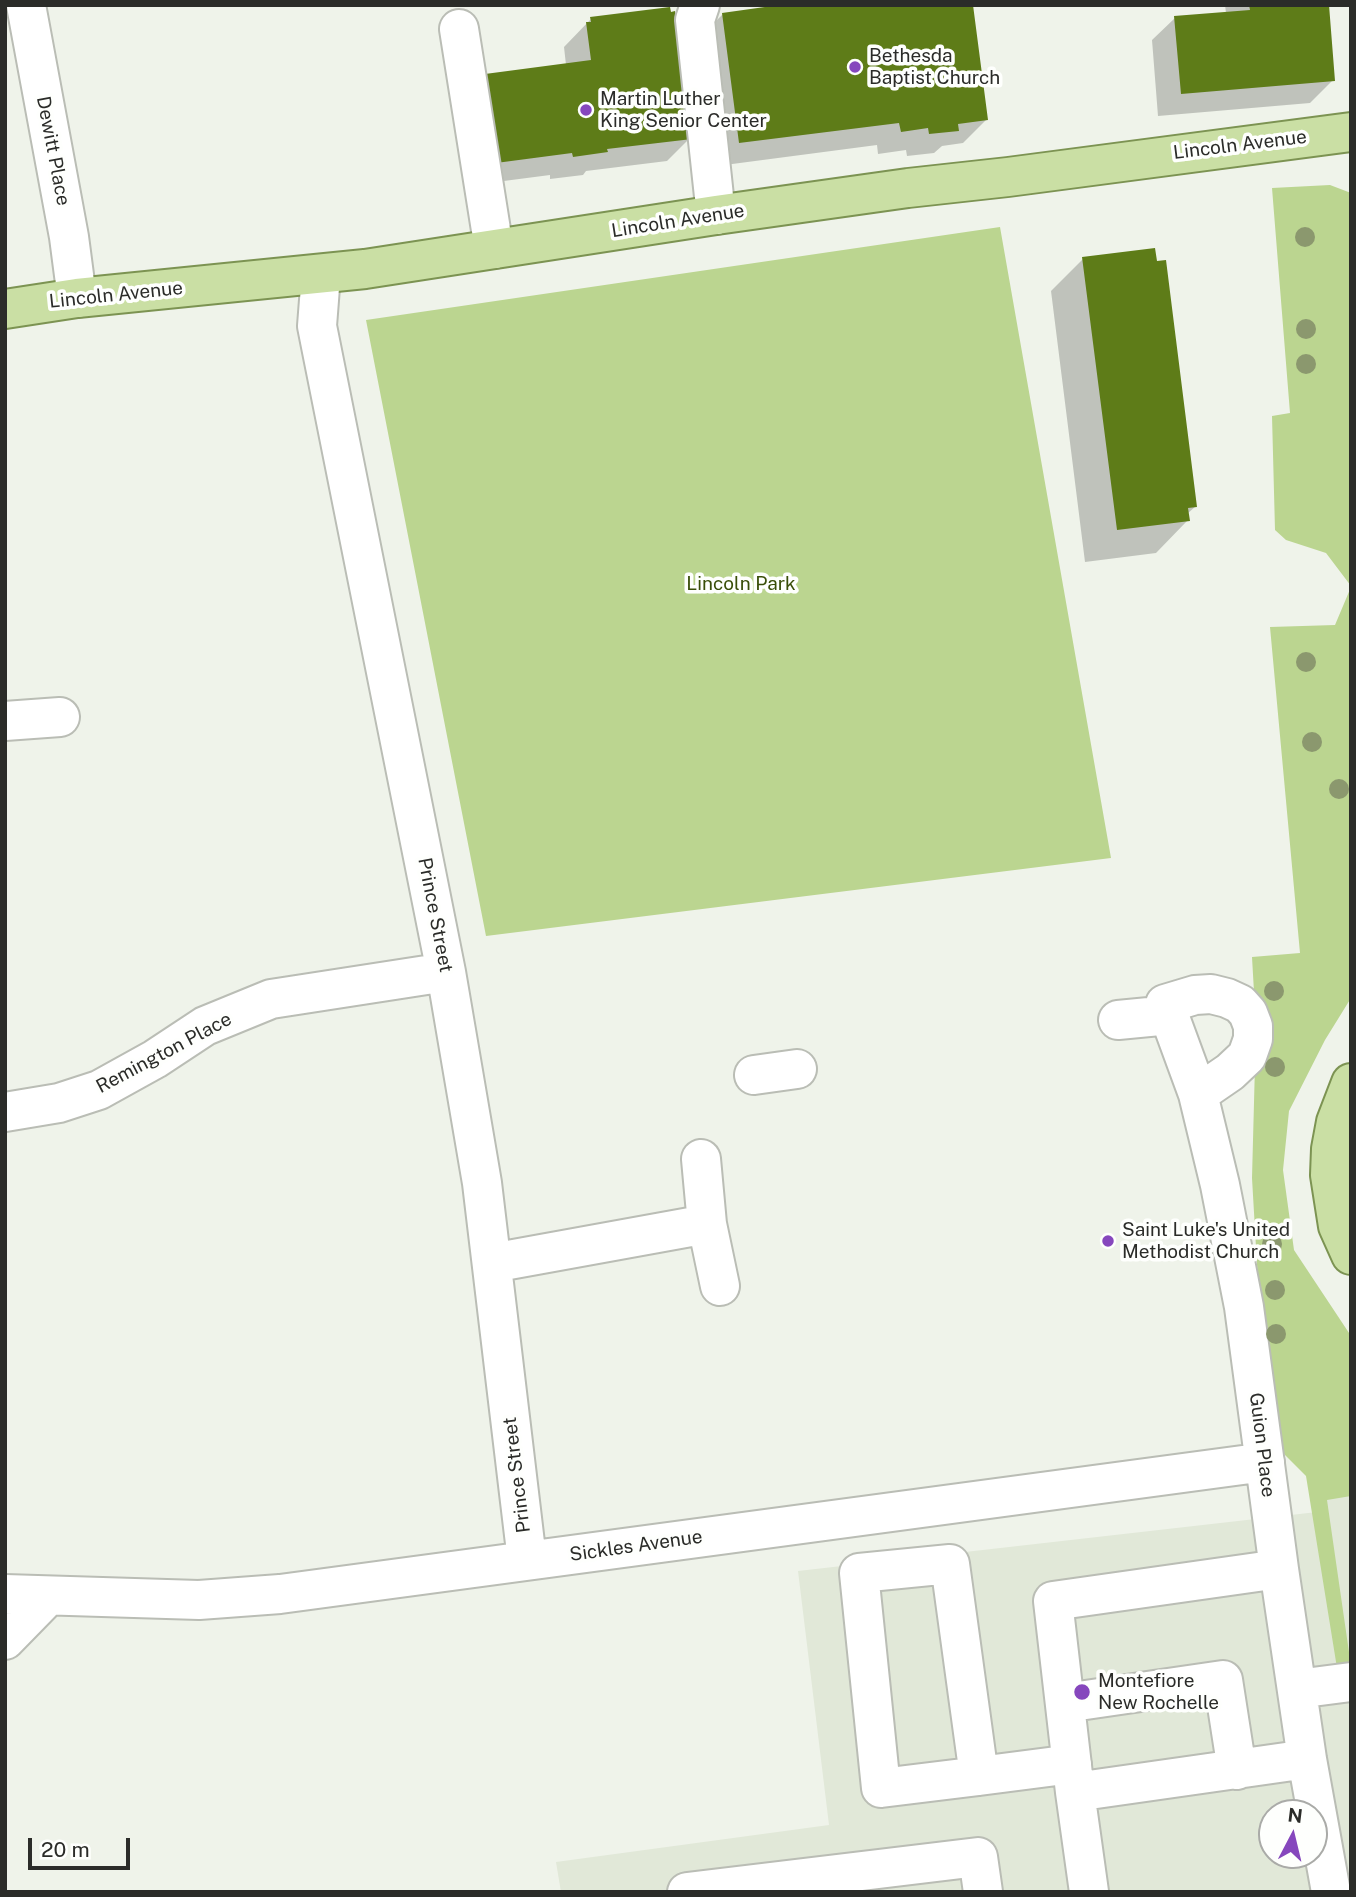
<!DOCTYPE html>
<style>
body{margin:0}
#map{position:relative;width:1356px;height:1897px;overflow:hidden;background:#eff3ea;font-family:"Public Sans",sans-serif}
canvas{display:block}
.frame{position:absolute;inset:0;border:7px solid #2b2c29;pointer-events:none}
.north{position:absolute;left:1258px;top:1799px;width:70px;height:70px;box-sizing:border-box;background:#fefffd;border:2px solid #aaaba8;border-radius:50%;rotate:7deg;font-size:19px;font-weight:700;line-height:28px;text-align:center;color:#2b2c29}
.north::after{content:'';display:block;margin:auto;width:24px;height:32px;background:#8647bd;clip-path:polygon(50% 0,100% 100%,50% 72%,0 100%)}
.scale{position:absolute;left:28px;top:1838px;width:102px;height:32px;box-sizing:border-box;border:4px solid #2b2c29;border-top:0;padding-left:9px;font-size:21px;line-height:24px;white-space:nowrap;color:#2b2c29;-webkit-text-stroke:5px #fefffd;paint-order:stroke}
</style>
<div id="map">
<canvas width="1356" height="1897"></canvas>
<div class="frame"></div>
<div class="north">N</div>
<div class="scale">20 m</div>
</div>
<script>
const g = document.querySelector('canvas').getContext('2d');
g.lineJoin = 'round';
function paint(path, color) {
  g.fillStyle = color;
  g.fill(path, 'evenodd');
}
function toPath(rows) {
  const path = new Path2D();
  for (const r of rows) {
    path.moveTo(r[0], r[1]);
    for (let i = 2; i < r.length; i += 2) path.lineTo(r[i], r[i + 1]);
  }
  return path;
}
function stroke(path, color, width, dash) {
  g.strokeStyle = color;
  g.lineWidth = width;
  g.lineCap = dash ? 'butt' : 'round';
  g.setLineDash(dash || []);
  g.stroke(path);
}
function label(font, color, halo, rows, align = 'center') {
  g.font = font + ' "Public Sans",sans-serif';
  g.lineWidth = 7;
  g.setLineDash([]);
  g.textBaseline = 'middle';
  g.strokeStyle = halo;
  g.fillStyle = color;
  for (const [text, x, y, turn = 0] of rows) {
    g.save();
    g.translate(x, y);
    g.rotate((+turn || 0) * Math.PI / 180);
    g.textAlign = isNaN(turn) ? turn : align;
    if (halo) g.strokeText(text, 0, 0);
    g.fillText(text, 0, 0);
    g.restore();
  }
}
paint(toPath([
 [1351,1465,1351,1892,561,1892,556,1862,829,1825,798,1571,1317,1512],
 [1272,1813,1314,1813,1314,1855,1272,1855]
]), '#e1e8d8');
paint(toPath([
 [1330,185,1351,193,1351,586,1326,553,1286,540,1275,530,1272,416,1290,413,1272,188],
 [1000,227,1111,858,486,936,366,320],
 [1351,587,1351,998,1325,1040,1289,1111,1283,1170,1294,1250,1351,1336,1351,1496,1327,1500,1351,1666,1337,1668,1306,1476,1267,1437,1252,1178,1256,1027,1252,957,1300,953,1270,627,1335,625]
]), '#bbd590');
paint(toPath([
 [1225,5,1327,5,1333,80,1310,103,1158,116,1152,40,1175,18,1226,13],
 [723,14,986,120,963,143,942,146,934,153,907,156,906,150,878,154,877,145,717,166,700,37],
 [591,19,690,138,667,161,586,171,583,175,550,179,550,175,473,185,566,65,564,47],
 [1083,259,1196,506,1187,514,1188,520,1156,553,1085,562,1051,291]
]), '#0003');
paint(toPath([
 [779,5,973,5,988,120,958,124,959,131,929,134,928,128,901,132,899,123,739,143,722,13],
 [1249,5,1329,5,1335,81,1181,94,1174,16,1250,10],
 [670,7,671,12,675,11,692,139,607,149,608,152,573,157,572,153,496,163,485,74,591,60,586,22,591,22,590,17],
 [1155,248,1157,261,1166,260,1197,507,1188,508,1190,521,1117,530,1082,257]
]), '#5e7c18');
const minor = toPath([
 [26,5,69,237,77,298],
 [700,5,695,20,716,215],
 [459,29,494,249],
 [321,274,317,326,446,972,482,1183,527,1560],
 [5,721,60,717],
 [1118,1020,1170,1015],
 [754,1075,797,1069],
 [1198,1094,1230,1072,1247,1056,1253,1039,1253,1026,1248,1013,1240,1004,1227,998,1211,994,1195,995,1165,1004,1198,1094,1220,1185,1244,1307,1279,1569,1307,1759,1331,1892],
 [5,1112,59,1103,99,1090,155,1059,205,1026,271,999,446,972],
 [701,1159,707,1224],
 [492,1263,707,1224,720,1286],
 [1279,1569,1053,1601,1075,1792,1307,1759],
 [5,1594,199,1600,280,1594,1265,1462],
 [5,1640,48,1596],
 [1297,1689,1351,1682],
 [1065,1703,1223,1680,1237,1770],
 [979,1776,950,1564,859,1573,881,1788,979,1776,1072,1764],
 [1075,1792,1089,1892],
 [687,1892,978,1857,983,1892]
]);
const major = toPath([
 [5,309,77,298,365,269,716,215,908,188,1008,177,1351,132],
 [1351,1083,1336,1122,1331,1149,1330,1175,1338,1226,1351,1255]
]);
stroke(minor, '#babdb5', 42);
stroke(major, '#7c9352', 42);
stroke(minor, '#fff', 38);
stroke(major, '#cadfa4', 38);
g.fillStyle = '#8b986e';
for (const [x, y] of [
 [1305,237],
 [1306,329],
 [1306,364],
 [1306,662],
 [1312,742],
 [1339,789],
 [1274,991],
 [1275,1067],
 [1272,1244],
 [1275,1290],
 [1276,1334]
]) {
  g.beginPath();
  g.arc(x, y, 10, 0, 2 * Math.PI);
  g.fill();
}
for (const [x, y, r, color] of [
 [855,67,7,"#8647bd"],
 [586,110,7,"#8647bd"],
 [1108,1241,7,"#8647bd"],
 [1082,1692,9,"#8647bd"]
]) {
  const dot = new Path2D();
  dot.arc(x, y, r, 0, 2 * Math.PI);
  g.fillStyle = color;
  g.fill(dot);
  stroke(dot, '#fefffd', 2.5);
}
label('19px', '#2b2c29', '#fefffd', [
 ["Bethesda",869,56],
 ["Baptist Church",869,78],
 ["Martin Luther",600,99],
 ["King Senior Center",600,121],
 ["Saint Luke's United",1122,1230],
 ["Methodist Church",1122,1252],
 ["Montefiore",1098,1681],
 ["New Rochelle",1098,1703]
], 'left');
label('19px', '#2b2c29', '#fefffd', [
 ["Lincoln Avenue",1240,145,-7],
 ["Dewitt Place",53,151,79],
 ["Lincoln Avenue",678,221,-9],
 ["Lincoln Avenue",116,295,-6],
 ["Prince Street",435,915,79],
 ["Remington Place",164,1053,-28],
 ["Guion Place",1262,1445,83],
 ["Prince Street",517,1475,-97],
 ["Sickles Avenue",636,1546,-8]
]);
label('19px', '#394e08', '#fefffd', [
 ["Lincoln Park",741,584]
]);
</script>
